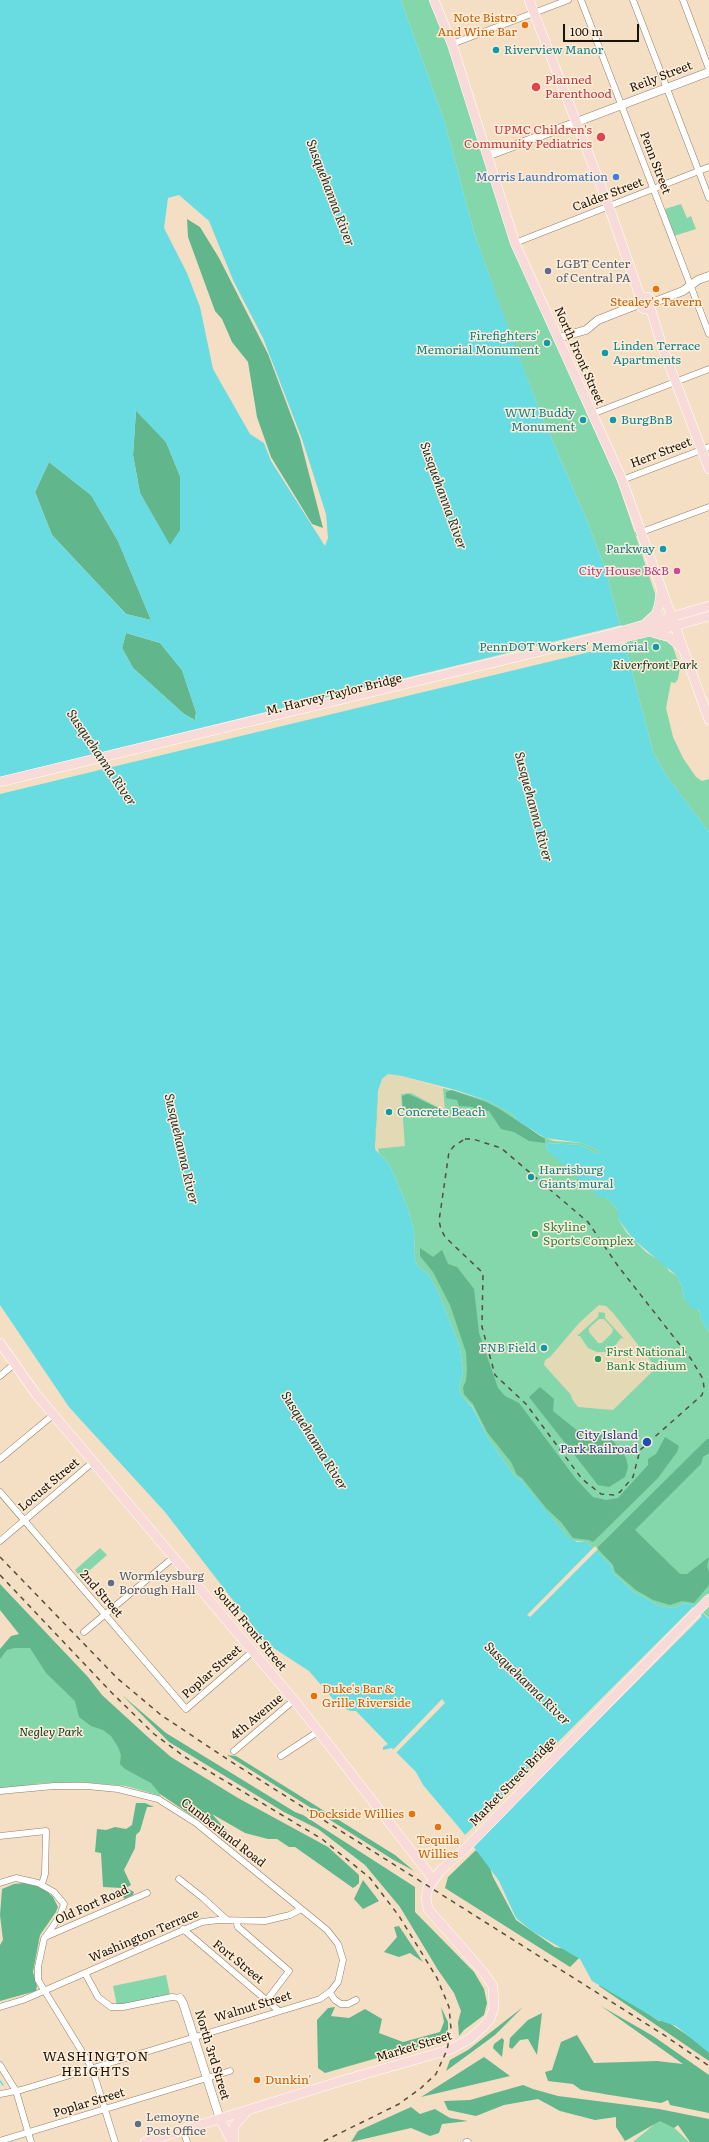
<!DOCTYPE html>
<style>
body{margin:0}
#map{position:relative;width:709px;height:2142px;overflow:hidden;background:#f4dfc5;font-family:Literata,serif}
canvas{display:block}
.scale{position:absolute;left:563px;top:24px;width:76px;height:18px;box-sizing:border-box;border:2px solid #1a1309;border-top:0;padding-left:5px;font-size:12px;line-height:14px;white-space:nowrap;color:#1a1309;-webkit-text-stroke:3px #feedd8;paint-order:stroke}
</style>
<div id="map">
<canvas width="709" height="2142"></canvas>
<div class="scale">100 m</div>
</div>
<script>
const g = document.querySelector('canvas').getContext('2d');
g.lineJoin = 'round';
function paint(path, color) {
  g.fillStyle = color;
  g.fill(path, 'evenodd');
}
function toPath(rows) {
  const path = new Path2D();
  for (const r of rows) {
    if (r.length === 3) {
      path.moveTo(r[0] + r[2], r[1]);
      path.arc(r[0], r[1], r[2], 0, 2 * Math.PI);
      continue;
    }
    path.moveTo(r[0], r[1]);
    for (let i = 2; i < r.length; i += 2) path.lineTo(r[i], r[i + 1]);
  }
  return path;
}
function stroke(path, color, width, dash) {
  g.strokeStyle = color;
  g.lineWidth = width;
  g.lineCap = dash ? 'butt' : 'round';
  g.setLineDash(dash || []);
  g.stroke(path);
}
function label(font, color, halo, rows, align = 'center') {
  g.font = font + ' Literata,serif';
  g.lineWidth = 3;
  g.setLineDash([]);
  g.textBaseline = 'middle';
  g.strokeStyle = halo;
  g.fillStyle = color;
  for (const [text, x, y, turn = 0] of rows) {
    g.save();
    g.translate(x, y);
    g.rotate((+turn || 0) * Math.PI / 180);
    g.textAlign = isNaN(turn) ? turn : align;
    if (halo) g.strokeText(text, 0, 0);
    g.fillText(text, 0, 0);
    g.restore();
  }
}
paint(toPath([
 [401,0,429,0,449,49,463,90,509,238,618,483,680,668,678,679,675,683,671,682,666,708,673,737,683,758,696,777,702,781,709,779,709,832,666,775,653,752,606,571,586,518,541,414,506,323,474,232,445,123],
 [681,204,687,218,691,216,696,229,674,236,665,209],
 [443,1088,486,1100,512,1114,515,1118,540,1136,554,1141,582,1143,599,1151,598,1154,581,1145,547,1143,546,1149,607,1198,618,1210,618,1219,627,1233,646,1252,665,1264,669,1271,677,1276,682,1286,684,1298,701,1313,700,1318,709,1332,709,1618,694,1605,684,1603,674,1608,660,1606,634,1592,613,1573,611,1565,591,1546,586,1542,570,1540,554,1520,543,1509,521,1480,513,1474,488,1438,473,1407,462,1396,459,1388,463,1372,460,1347,439,1294,429,1275,417,1265,415,1259,414,1230,407,1206,390,1165,379,1153,375,1141,377,1097],
 [100,1548,107,1555,81,1578,75,1570],
 [21,1636,144,1763,161,1796,126,1786,81,1782,43,1783,0,1789,0,1658,12,1642],
 [166,1975,170,1995,117,2006,113,1986],
 [663,2117,689,2142,633,2142]
]), '#84d6ab');
paint(toPath([
 [187,219,200,227,219,258,268,354,300,439,323,528,312,524,271,457,257,417,248,362,232,342,222,319,215,311,188,237],
 [136,410,166,442,180,476,180,531,170,546,140,493,133,455],
 [49,462,91,495,118,541,151,620,126,614,52,535,35,492],
 [126,633,160,643,182,670,196,712,195,720,184,714,133,668,122,648],
 [452,1090,486,1102,498,1108,545,1139,545,1143,529,1141,514,1132,501,1129,489,1111,476,1110,473,1107,459,1106,457,1100,446,1098,446,1092],
 [408,1094,415,1097,438,1108,434,1115,403,1112,402,1096],
 [420,1248,433,1257,442,1250,448,1264,457,1267,474,1289,479,1333,498,1388,505,1396,519,1403,576,1479,593,1497,606,1500,618,1498,648,1465,648,1459,656,1454,665,1437,679,1446,677,1452,658,1478,593,1542,589,1540,573,1538,561,1522,546,1508,522,1478,517,1475,511,1462,487,1432,473,1404,464,1394,463,1387,466,1381,467,1370,466,1352,450,1305,433,1272,420,1256],
 [540,1387,554,1399,553,1411,584,1436,608,1434,626,1458,628,1467,625,1477,609,1487,598,1485,529,1397],
 [707,1439,709,1439,709,1453,703,1457,701,1464,635,1530,680,1574,687,1574,709,1557,707,1566,709,1572,709,1585,694,1603,682,1601,670,1605,653,1600,636,1590,615,1572,613,1565,597,1548],
 [0,1584,88,1677,102,1695,149,1738,171,1757,238,1798,328,1847,359,1875,359,1883,356,1886,353,1888,295,1847,289,1847,277,1839,268,1839,245,1833,212,1814,235,1840,204,1824,160,1794,151,1783,125,1769,120,1764,121,1755,118,1747,111,1736,103,1730,91,1726,79,1717,75,1701,46,1673,30,1648,14,1648,7,1650,0,1659,0,1649,11,1636,19,1634,0,1610],
 [122,1695,166,1733,295,1812,303,1815,415,1887,415,1912,474,1972,484,1989,487,2003,484,2015,464,2030,459,2036,458,2022,461,2011,454,1993,438,1970,400,1907,365,1865,318,1829,284,1812,169,1742],
 [227,1755,236,1756,395,1855,414,1871,392,1859],
 [136,1803,145,1803,154,1807,147,1807,140,1831,136,1835,135,1848,124,1870,131,1885,126,1888,134,1892,133,1895,124,1899,122,1888,103,1887,101,1853,95,1852,97,1829,106,1830,115,1827,126,1829,132,1825],
 [476,1850,488,1862,493,1877,516,1920,555,1947,571,1950,581,1956,570,1967,445,1888,448,1877],
 [363,1880,379,1901,363,1909,354,1899],
 [24,1883,34,1885,44,1889,53,1897,58,1907,56,1912,40,1935,33,1972,37,1986,36,1991,0,2001,0,1945,3,1940,0,1915,2,1889,14,1884],
 [399,1926,423,1962,410,1953,399,1957,384,1952,397,1937,394,1927],
 [601,1983,659,2021,665,2020,709,2050,709,2061,599,1986],
 [601,2006,653,2036,709,2075,709,2113,670,2105,668,2100,661,2103,610,2095,581,2090,573,2084,548,2081,545,2072,552,2070,561,2042,577,2035,594,2063,657,2061,683,2064],
 [335,2007,331,2016,349,2018,365,2009,382,2019,379,2033,403,2042,440,2032,444,2022,441,2007,448,2022,448,2032,446,2040,433,2045,405,2050,325,2073,318,2068,317,2020,328,2008],
 [523,2007,495,2035,446,2071,450,2060,468,2050],
 [542,2013,537,2055,528,2039,520,2040,512,2049,509,2047,510,2038,528,2020],
 [502,2038,504,2040,502,2057,493,2048,494,2044],
 [484,2057,510,2076,421,2097],
 [523,2085,533,2089,558,2096,659,2109,709,2119,709,2142,690,2142,678,2125,674,2128,660,2121,625,2141,616,2127,616,2117,595,2120,560,2111,538,2099,504,2105,476,2116,448,2110,444,2101,470,2100],
 [411,2107,420,2114,435,2109,450,2118,468,2121,442,2124,439,2133,430,2136,411,2128,351,2142,358,2131]
]), '#61b68b');
paint(toPath([
 [388,1074,402,1076,443,1088,445,1111,411,1093,401,1094,405,1146,375,1149,378,1091,382,1079],
 [599,1305,606,1306,614,1314,656,1368,613,1410,578,1407,572,1399,571,1395,544,1365,545,1360,550,1357,579,1323],
 [599,1312,605,1313,605,1318,624,1339,621,1338,614,1347,605,1352,597,1352,588,1348,580,1336,577,1336,598,1317],
 [599,1319,604,1319,613,1329,612,1333,602,1343,598,1343,589,1332,589,1328]
]), '#e3d9b4');
paint(toPath([
 [0,0,401,0,445,123,474,232,506,322,541,414,586,518,606,571,653,752,666,775,709,832,709,1332,700,1318,701,1313,698,1310,693,1309,684,1298,682,1286,677,1276,634,1240,618,1219,618,1210,607,1198,599,1197,546,1149,547,1143,581,1145,598,1154,599,1151,582,1143,545,1138,518,1121,512,1114,486,1100,452,1089,402,1076,388,1074,382,1079,378,1091,375,1141,375,1149,390,1165,407,1206,414,1230,415,1259,417,1265,429,1275,439,1294,460,1347,463,1372,459,1388,462,1396,473,1408,488,1438,513,1474,521,1480,568,1537,577,1542,586,1542,591,1546,611,1565,613,1573,634,1592,660,1606,674,1608,684,1603,694,1605,709,1619,709,2053,676,2026,658,2020,592,1981,580,1959,532,1931,516,1918,499,1881,462,1831,423,1785,416,1772,392,1748,383,1750,383,1747,388,1744,356,1711,350,1711,339,1706,309,1671,266,1643,165,1512,69,1407,0,1305],
 [179,195,209,221,233,280,263,338,302,439,326,514,328,538,325,546,271,461,264,443,250,434,213,369,200,307,187,273,164,228,168,198],
 [136,411,166,442,180,476,180,530,170,545,140,493,133,455],
 [49,462,91,495,118,541,151,620,126,614,52,535,35,492],
 [126,633,160,643,182,670,196,712,195,720,184,714,133,668,122,648]
]), '#68dce1');
paint(toPath([
 [622,625,627,643,0,794,0,777],
 [595,1546,598,1549,530,1617,527,1615],
 [693,1607,702,1616,471,1848,463,1837],
 [442,1699,445,1703,395,1754,392,1751]
]), '#f4dfc5');
stroke(toPath([
 [0,2081,3,2085]
]), '#68dce1', 1.5);
const street = toPath([
 [581,0,709,334],
 [633,0,709,198],
 [683,0,709,69],
 [452,44,568,0],
 [515,243,709,167],
 [592,414,709,369],
 [622,480,709,447],
 [639,533,709,507],
 [0,1376,14,1364],
 [0,1459,53,1415],
 [0,1492,186,1709,253,1651],
 [0,1541,93,1462],
 [84,1632,174,1557],
 [234,1751,294,1700],
 [281,1756,319,1731],
 [0,1791,54,1786,87,1786,118,1789,158,1799,196,1823,327,1930,338,1944,343,1960,338,1982,331,1991,320,1999,21,2090,0,2094],
 [0,1836,46,1831,45,1874,42,1884],
 [179,1879,203,1898,227,1920],
 [0,1883,16,1878,38,1883,54,1892,64,1904,60,1916,44,1939,38,1967,38,1980,92,2068,115,2142],
 [236,1921,238,1927,289,1971,267,2000],
 [183,1929,279,2011],
 [45,1937,147,1893],
 [85,1973,98,1997,111,2007,123,2007,172,1997,180,1998],
 [330,1993,335,2000,341,2004,348,2004,356,2000],
 [0,2007,23,2000,202,1922,218,1920,265,1921,290,1915,301,1909],
 [0,2065,16,2091,31,2142],
 [183,2130,187,2142],
 [0,2141,230,2071],
 [466,2142,468,2142]
]);
const secondary = toPath([
 [487,156,709,72],
 [652,303,683,291,698,280,709,276],
 [558,338,586,330,598,320,639,304],
 [180,1998,183,2003,220,2119]
]);
const primary = toPath([
 [434,0,452,44,515,243,621,477,709,720],
 [529,0,609,207,641,299],
 [646,303,6],
 [650,307,663,349,709,469],
 [645,624,656,614,659,605,661,592],
 [654,633,669,637,681,647],
 [604,642,674,626,709,616],
 [0,782,612,634,709,606],
 [0,1343,36,1394,298,1705,433,1879],
 [220,2119,232,2142],
 [145,2142,344,2080,449,2050,471,2038,483,2027,490,2019,494,2008,493,1986,484,1973,428,1909,426,1898,428,1888,440,1871,465,1849,709,1599],
 [234,2142,234,2126,246,2112]
]);
stroke(street, '#917e66', 7);
stroke(secondary, '#917e66', 9);
stroke(primary, '#fff', 10);
stroke(street, '#fff', 6);
stroke(secondary, '#fff', 8);
stroke(primary, '#f8dad8', 9);
stroke(toPath([
 [465,1139,473,1139,501,1148,588,1222,618,1266,691,1359,703,1379,704,1388,702,1395,640,1450,633,1477,620,1492,614,1495,601,1494,582,1479,526,1404,495,1375,482,1327,483,1273,445,1237,441,1229,439,1221,449,1152,454,1146,465,1139],
 [0,1557,117,1678,161,1715,230,1761,664,2035,709,2066],
 [0,1575,112,1693,154,1734,185,1757,322,1839,370,1878,399,1916,437,1978,449,2007,451,2029,447,2050,436,2074,421,2088,399,2104,322,2142]
]), '#584d3e', 1.5, [5, 5]);
for (const [x, y, r, color] of [
 [525,25,4,"#e8710a"],
 [496,50,4,"#0f9aa8"],
 [536,87,5,"#e0444e"],
 [601,137,5,"#e0444e"],
 [616,177,4,"#3f7fe0"],
 [548,271,4,"#5c6f8a"],
 [656,289,4,"#e8710a"],
 [547,343,4,"#0f9aa8"],
 [605,353,4,"#0f9aa8"],
 [583,420,4,"#0f9aa8"],
 [613,420,4,"#0f9aa8"],
 [663,549,4,"#0f9aa8"],
 [677,571,4,"#d1479c"],
 [656,647,4,"#0f9aa8"],
 [389,1112,4,"#0f9aa8"],
 [531,1177,4,"#0f9aa8"],
 [535,1234,4,"#2e9e5b"],
 [544,1348,4,"#0f9aa8"],
 [598,1359,4,"#2e9e5b"],
 [647,1442,5,"#1a4fb4"],
 [111,1583,4,"#5c6f8a"],
 [314,1696,4,"#e8710a"],
 [412,1814,4,"#e8710a"],
 [438,1827,4,"#e8710a"],
 [257,2080,4,"#e8710a"],
 [138,2124,4,"#5c6f8a"]
]) {
  const dot = new Path2D();
  dot.arc(x, y, r, 0, 2 * Math.PI);
  g.fillStyle = color;
  g.fill(dot);
  stroke(dot, '#feedd8', 1.5);
}
label('12px', '#c56008', '#feedd8', [
 ["Note Bistro",517,18],
 ["And Wine Bar",517,32],
 ["Stealey's Tavern",656,302,"center"],
 ["Duke's Bar &",322,1689,"left"],
 ["Grille Riverside",322,1703,"left"],
 ["Dockside Willies",404,1814],
 ["Tequila",438,1840,"center"],
 ["Willies",438,1854,"center"],
 ["Dunkin'",265,2080,"left"]
], 'right');
label('12px', '#0d838f', '#feedd8', [
 ["Riverview Manor",504,50],
 ["Firefighters'",539,336,"right"],
 ["Memorial Monument",539,350,"right"],
 ["Linden Terrace",613,346],
 ["Apartments",613,360],
 ["WWI Buddy",575,413,"right"],
 ["Monument",575,427,"right"],
 ["BurgBnB",621,420],
 ["Parkway",655,549,"right"],
 ["PennDOT Workers' Memorial",648,647,"right"],
 ["Concrete Beach",397,1112],
 ["Harrisburg",539,1170],
 ["Giants mural",539,1184],
 ["FNB Field",536,1348,"right"]
], 'left');
label('12px', '#1a1309', '#feedd8', [
 ["Reily Street",661,77,-21],
 ["Penn Street",655,163,69],
 ["Calder Street",608,195,-21],
 ["North Front Street",579,356,66],
 ["Herr Street",661,453,-21],
 ["M. Harvey Taylor Bridge",334,695,-14],
 ["Locust Street",49,1485,-40],
 ["2nd Street",101,1594,49],
 ["South Front Street",250,1629,50],
 ["Poplar Street",212,1672,-41],
 ["4th Avenue",257,1717,-40],
 ["Market Street Bridge",513,1782,-46],
 ["Cumberland Road",223,1833,38],
 ["Old Fort Road",92,1905,-24],
 ["Washington Terrace",144,1936,-23],
 ["Fort Street",238,1962,39],
 ["Walnut Street",253,2007,-17],
 ["Market Street",414,2047,-17],
 ["North 3rd Street",212,2055,73],
 ["Poplar Street",89,2103,-17]
]);
label('12px', '#be3a42', '#feedd8', [
 ["Planned",545,80],
 ["Parenthood",545,94],
 ["UPMC Children's",592,130,"right"],
 ["Community Pediatrics",592,144,"right"]
], 'left');
label('12px', '#366cbe', '#feedd8', [
 ["Morris Laundromation",608,177]
], 'right');
label('12px', '#4e5e75', '#feedd8', [
 ["LGBT Center",556,264],
 ["of Central PA",556,278],
 ["Wormleysburg",119,1576],
 ["Borough Hall",119,1590],
 ["Lemoyne",146,2117],
 ["Post Office",146,2131]
], 'left');
label('12px', '#b23c85', '#feedd8', [
 ["City House B&B",669,571]
], 'right');
label('italic 12px', '#123826', '#feedd8', [
 ["Riverfront Park",655,665],
 ["Negley Park",51,1732]
]);
label('12px', '#27864d', '#feedd8', [
 ["Skyline",543,1227],
 ["Sports Complex",543,1241],
 ["First National",606,1352],
 ["Bank Stadium",606,1366]
], 'left');
label('12px', '#164399', '#feedd8', [
 ["City Island",638,1435],
 ["Park Railroad",638,1449]
], 'right');
label('italic 13px', '#1a2f30', '#feedd8', [
 ["Susquehanna River",330,193,69],
 ["Susquehanna River",443,496,70],
 ["Susquehanna River",101,758,56],
 ["Susquehanna River",533,807,75],
 ["Susquehanna River",181,1149,77],
 ["Susquehanna River",314,1441,58],
 ["Susquehanna River",527,1684,44]
]);
g.letterSpacing = '1px';
label('13px', '#1a1309', '#feedd8', [
 ["WASHINGTON",96,2057],
 ["HEIGHTS",96,2072]
]);
g.letterSpacing = '0px';
</script>
